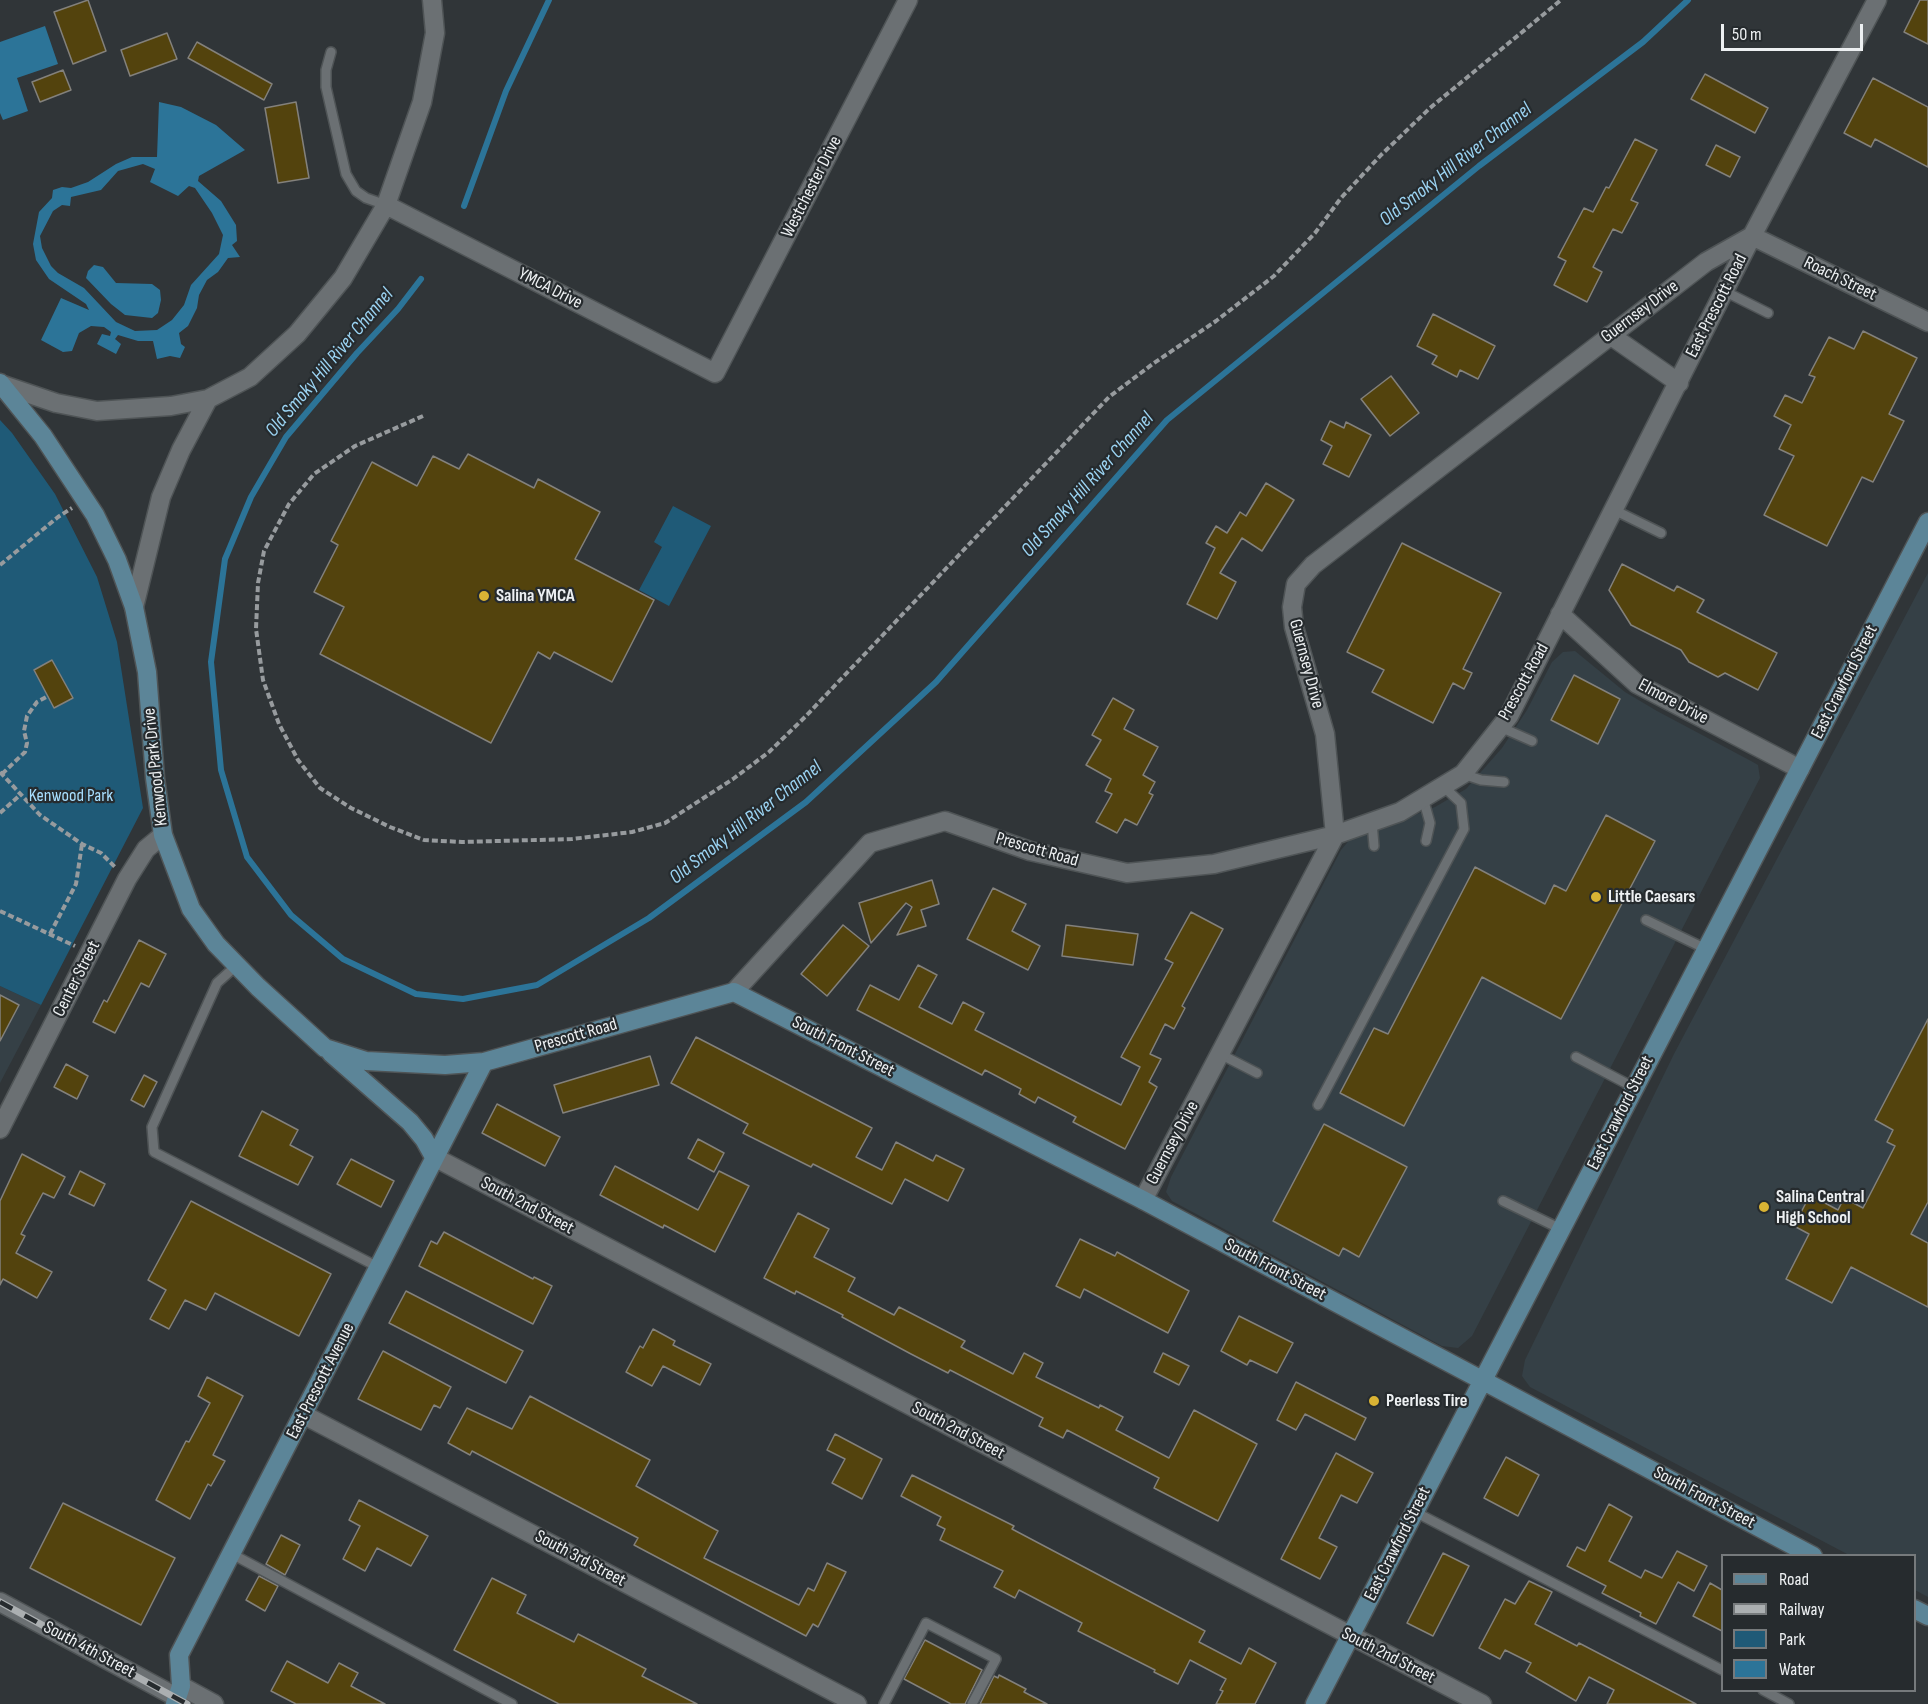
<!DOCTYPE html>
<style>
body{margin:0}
#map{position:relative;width:1928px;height:1704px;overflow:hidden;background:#303538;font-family:"Sofia Sans Condensed",sans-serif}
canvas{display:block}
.legend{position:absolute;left:1721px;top:1554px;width:195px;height:138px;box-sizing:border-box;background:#262b2e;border:2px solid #767a7c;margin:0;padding:8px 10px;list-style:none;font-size:18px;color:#edf0f2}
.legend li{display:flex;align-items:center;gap:12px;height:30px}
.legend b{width:30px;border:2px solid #767a7c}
.scale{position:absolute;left:1721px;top:24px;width:142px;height:27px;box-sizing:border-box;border:3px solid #edf0f2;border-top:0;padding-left:8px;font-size:18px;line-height:21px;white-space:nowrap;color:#edf0f2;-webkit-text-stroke:4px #262b2e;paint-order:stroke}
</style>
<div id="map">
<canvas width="1928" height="1704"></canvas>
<ul class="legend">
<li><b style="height:8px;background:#5c8598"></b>Road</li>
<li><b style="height:8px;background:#abafb1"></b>Railway</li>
<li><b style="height:16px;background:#1f5a77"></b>Park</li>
<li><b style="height:16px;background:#2c7498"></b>Water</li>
</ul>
<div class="scale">50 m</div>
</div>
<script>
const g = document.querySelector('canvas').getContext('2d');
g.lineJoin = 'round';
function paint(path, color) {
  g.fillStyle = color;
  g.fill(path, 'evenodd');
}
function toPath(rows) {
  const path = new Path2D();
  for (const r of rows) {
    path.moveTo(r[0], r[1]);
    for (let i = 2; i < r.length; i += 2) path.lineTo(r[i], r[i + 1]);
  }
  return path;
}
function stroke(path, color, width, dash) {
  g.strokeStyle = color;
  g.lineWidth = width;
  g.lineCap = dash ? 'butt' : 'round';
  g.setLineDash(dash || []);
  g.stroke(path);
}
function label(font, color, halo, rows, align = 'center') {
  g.font = font + ' "Sofia Sans Condensed",sans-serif';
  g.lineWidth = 4.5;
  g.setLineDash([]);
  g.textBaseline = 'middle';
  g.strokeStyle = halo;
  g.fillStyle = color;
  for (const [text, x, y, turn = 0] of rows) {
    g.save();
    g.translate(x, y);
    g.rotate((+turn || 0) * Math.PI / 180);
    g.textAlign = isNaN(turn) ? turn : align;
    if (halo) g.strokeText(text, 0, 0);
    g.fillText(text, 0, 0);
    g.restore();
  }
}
paint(toPath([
 [1928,573,1928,1597,1915,1590,1914,1556,1849,1555,1530,1387,1522,1376,1525,1360,1674,1054],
 [1575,651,1625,692,1657,711,1751,761,1758,765,1760,778,1472,1336,1458,1348,1442,1346,1172,1201,1166,1192,1171,1177,1341,850,1352,837,1369,833,1435,807,1466,789,1502,748,1527,710,1552,662,1563,652],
 [0,986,41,1005,0,1083]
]), '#354046');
paint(toPath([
 [0,420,12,433,55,494,97,577,117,642,143,808,41,1005,0,986],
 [673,506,711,526,669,606,639,590,662,547,654,542]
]), '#1f5a77');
paint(toPath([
 [45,26,58,64,17,78,28,111,3,120,0,113,0,42],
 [159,102,181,107,216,125,245,150,199,176,198,181,221,201,236,225,237,241,232,245,240,257,228,258,218,272,207,280,199,295,197,308,188,326,179,333,181,344,185,347,180,358,170,356,157,359,153,341,138,341,118,335,115,339,121,344,116,354,97,344,102,334,110,336,111,332,104,327,91,326,79,333,72,351,63,352,41,340,61,298,89,310,86,304,49,279,36,260,33,244,39,212,52,198,53,190,62,187,71,188,88,182,116,164,132,157,157,157],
 [143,164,155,169,150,182,178,196,189,186,195,188,212,213,223,235,219,254,191,285,184,305,172,320,157,330,135,331,116,322,84,288,58,273,51,266,42,248,40,236,53,211,62,205,70,206,71,197,101,190,118,171],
 [94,265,103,267,116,283,152,284,160,290,161,300,158,313,152,318,125,315,111,304,86,278,88,271]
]), '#2c7498');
stroke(toPath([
 [464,206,506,91,549,0],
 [421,279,398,309,357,353,286,437,251,497,225,559,211,662,221,770,247,857,291,915,343,959,416,994,463,999,537,985,649,918,806,802,936,682,1167,420,1479,166,1643,42,1688,0]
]), '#2c7498', 6);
const building = toPath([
 [88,0,106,51,73,64,54,12,88,0],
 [1920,0,1928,0,1928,44,1904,32,1920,0],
 [167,33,177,59,130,76,121,50,167,33],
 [197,42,272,84,264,100,188,58,197,42],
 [63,70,71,90,40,102,32,82,63,70],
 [1705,74,1768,108,1755,133,1691,99,1705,74],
 [1873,78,1928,107,1928,167,1875,139,1871,147,1844,133,1873,78],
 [296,102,309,178,278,183,265,108,296,102],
 [1635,139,1657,150,1631,200,1638,203,1622,233,1613,229,1593,267,1602,272,1587,302,1554,285,1566,261,1558,257,1584,208,1593,212,1606,187,1609,188,1635,139],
 [1716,145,1740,157,1730,177,1706,165,1716,145],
 [1433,314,1495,346,1478,379,1460,370,1457,377,1432,364,1437,356,1417,346,1433,314],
 [1863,331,1917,358,1889,414,1904,421,1873,482,1862,477,1827,546,1764,515,1794,456,1779,449,1791,425,1774,416,1785,395,1802,403,1815,377,1809,375,1829,337,1854,349,1863,331],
 [1391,376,1419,413,1390,436,1361,399,1391,376],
 [1330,421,1344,428,1346,422,1371,435,1349,477,1323,464,1332,446,1321,440,1330,421],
 [468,454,534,488,538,479,600,512,575,559,654,600,612,682,554,652,550,659,538,652,491,743,320,654,344,607,314,592,338,545,331,541,372,462,417,486,433,456,459,469,468,454],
 [1266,483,1294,500,1262,551,1242,538,1220,573,1236,582,1217,619,1187,604,1215,548,1206,543,1216,526,1227,533,1240,512,1246,516,1266,483],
 [1402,543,1501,593,1463,669,1472,673,1464,689,1453,683,1433,723,1372,692,1384,670,1347,652,1402,543],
 [1622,564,1674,591,1677,586,1704,600,1697,612,1777,653,1758,690,1725,673,1718,677,1689,662,1681,650,1631,625,1609,590,1622,564],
 [52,660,73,698,54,708,34,670,52,660],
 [1574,675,1620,699,1598,744,1551,720,1574,675],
 [1113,698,1134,710,1124,729,1158,747,1143,775,1155,782,1149,793,1153,795,1137,825,1125,819,1117,833,1096,822,1112,794,1105,791,1111,779,1086,765,1101,740,1092,735,1113,698],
 [1606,815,1655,841,1561,1019,1482,977,1404,1126,1340,1093,1374,1028,1388,1034,1475,867,1545,904,1554,885,1566,891,1606,815],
 [932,880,939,904,921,910,926,926,897,935,912,907,906,903,871,943,859,903,932,880],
 [993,888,1026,904,1012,931,1040,946,1028,970,967,939,993,888],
 [1191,912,1223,929,1182,1006,1185,1008,1174,1029,1165,1024,1150,1054,1161,1059,1149,1082,1157,1087,1125,1149,1073,1122,1076,1117,1038,1097,1035,1103,1019,1094,1021,1089,985,1070,982,1075,857,1010,870,985,899,1000,918,965,937,975,919,1007,952,1024,963,1002,984,1013,975,1030,1121,1105,1140,1067,1121,1057,1173,963,1165,959,1191,912],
 [843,925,869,946,827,996,801,974,843,925],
 [1066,925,1138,934,1133,965,1062,956,1066,925],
 [139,940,166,954,149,987,141,983,115,1033,93,1022,104,1000,107,1002,139,940],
 [0,995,19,1005,0,1041,0,995],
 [1928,1019,1928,1202,1911,1234,1928,1243,1928,1307,1851,1267,1832,1303,1786,1279,1809,1234,1794,1226,1810,1195,1838,1210,1844,1198,1863,1208,1895,1146,1887,1142,1893,1130,1875,1120,1928,1019],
 [696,1037,872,1128,856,1157,882,1170,896,1142,933,1161,936,1155,964,1169,948,1201,905,1179,892,1204,813,1164,811,1167,743,1133,748,1124,671,1083,696,1037],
 [650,1056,659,1085,563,1113,554,1085,650,1056],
 [66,1064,88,1076,77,1099,54,1087,66,1064],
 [144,1075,157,1082,144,1107,131,1100,144,1075],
 [497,1104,560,1137,545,1166,482,1133,497,1104],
 [262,1111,298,1130,290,1145,313,1157,298,1185,239,1156,262,1111],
 [1324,1124,1407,1167,1359,1257,1343,1248,1339,1256,1273,1221,1324,1124],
 [698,1139,724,1153,714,1172,688,1158,698,1139],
 [22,1154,65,1177,54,1198,43,1193,21,1234,25,1236,16,1253,52,1272,37,1298,3,1279,0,1285,0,1201,22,1154],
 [351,1159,394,1181,381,1207,337,1184,351,1159],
 [615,1166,698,1210,719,1171,749,1186,715,1252,664,1225,663,1228,600,1195,615,1166],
 [80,1171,105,1184,94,1206,69,1194,80,1171],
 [191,1201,331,1274,299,1336,215,1293,206,1310,185,1300,169,1329,150,1319,166,1290,148,1280,191,1201],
 [798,1213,829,1229,814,1257,855,1278,848,1291,894,1315,899,1307,965,1341,961,1347,1013,1374,1024,1353,1043,1363,1036,1377,1099,1408,1100,1405,1123,1417,1116,1430,1169,1458,1194,1410,1257,1444,1218,1521,1154,1488,1159,1478,1067,1430,1063,1438,1039,1426,1043,1418,950,1370,948,1373,911,1354,842,1317,843,1315,796,1291,795,1294,764,1278,798,1213],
 [444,1232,533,1279,534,1277,552,1286,533,1324,419,1266,431,1241,437,1244,444,1232],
 [1080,1239,1115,1256,1117,1252,1189,1291,1168,1333,1084,1289,1080,1298,1056,1286,1080,1239],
 [406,1291,523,1351,506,1383,389,1323,406,1291],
 [1239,1316,1293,1343,1277,1373,1250,1360,1247,1365,1221,1351,1239,1316],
 [653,1329,675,1341,673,1345,711,1364,700,1385,663,1366,652,1386,626,1372,640,1346,643,1348,653,1329],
 [383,1351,451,1387,440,1408,434,1405,421,1430,358,1399,383,1351],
 [1163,1353,1189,1366,1179,1385,1154,1372,1163,1353],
 [207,1377,243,1396,213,1455,225,1461,211,1486,208,1484,190,1519,156,1500,186,1441,189,1442,210,1403,198,1396,207,1377],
 [1296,1382,1366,1418,1355,1440,1305,1414,1296,1430,1277,1420,1296,1382],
 [530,1396,650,1460,636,1486,718,1531,704,1558,799,1605,808,1588,814,1591,827,1563,846,1572,818,1627,813,1624,806,1636,634,1545,638,1538,472,1451,470,1455,448,1443,467,1408,512,1429,530,1396],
 [835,1434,882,1459,862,1499,832,1483,845,1459,827,1450,835,1434],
 [1336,1453,1373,1473,1357,1503,1341,1495,1319,1538,1337,1547,1320,1579,1281,1559,1336,1453],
 [1506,1457,1539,1475,1518,1516,1484,1498,1506,1457],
 [912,1475,1014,1526,1012,1529,1205,1631,1199,1642,1241,1664,1249,1648,1276,1663,1255,1704,1216,1704,1223,1691,1220,1690,1226,1679,1190,1660,1178,1684,1154,1672,1155,1670,1078,1631,1082,1623,1019,1590,1015,1598,994,1587,1003,1571,940,1540,945,1529,937,1525,941,1517,901,1496,912,1475],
 [359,1500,428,1536,411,1566,377,1548,365,1571,343,1559,360,1526,349,1520,359,1500],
 [63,1503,175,1558,141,1625,30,1568,63,1503],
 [1609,1504,1632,1517,1609,1561,1641,1578,1645,1570,1662,1578,1677,1551,1707,1566,1694,1591,1678,1582,1656,1624,1640,1616,1641,1613,1602,1593,1606,1586,1567,1566,1577,1547,1585,1551,1609,1504],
 [281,1535,300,1545,285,1575,266,1564,281,1535],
 [1443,1553,1469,1566,1433,1636,1407,1623,1443,1553],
 [259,1576,278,1586,265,1611,246,1600,259,1576],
 [492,1578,526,1595,517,1613,574,1642,578,1634,646,1669,642,1676,697,1704,559,1704,454,1650,492,1578],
 [1529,1581,1552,1592,1535,1624,1577,1646,1579,1643,1696,1704,1607,1704,1614,1690,1589,1677,1576,1701,1526,1672,1531,1663,1505,1650,1500,1659,1479,1648,1505,1599,1515,1604,1529,1581],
 [1710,1583,1722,1590,1722,1631,1693,1616,1710,1583],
 [925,1640,982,1670,965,1704,951,1704,904,1679,925,1640],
 [287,1661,328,1683,339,1663,358,1673,351,1686,385,1704,296,1704,271,1691,287,1661],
 [999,1675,1026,1689,1024,1692,1047,1704,980,1704,994,1676,998,1678,999,1675]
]);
paint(building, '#53430d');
stroke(building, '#83817c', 1.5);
const lane = toPath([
 [331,52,326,70,326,87,346,174,356,191,366,198,386,205],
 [1724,291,1768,313],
 [1614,510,1661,533],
 [1500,727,1532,741],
 [1463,774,1481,780,1504,782],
 [1423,798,1430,823,1426,841],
 [1372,822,1374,846],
 [1646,920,1706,949],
 [237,965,217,983,152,1127,154,1152,378,1267],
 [1220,1054,1257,1073],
 [1576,1057,1635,1088],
 [1318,1105,1464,829,1461,803,1443,786],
 [1503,1201,1561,1229],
 [1415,1512,1722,1670],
 [232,1554,512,1704],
 [1763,1690,1789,1704],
 [884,1704,926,1623,996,1659,972,1704]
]);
const street = toPath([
 [386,205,715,373,908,0],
 [1610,335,1679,383],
 [3,385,56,403,97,411,171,406,208,399],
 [134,607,161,497,181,450,208,399,250,377,297,334,343,278,386,205,422,102,435,33,432,0],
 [1560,614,1637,684,1800,769],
 [734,992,870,843,945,821,1030,851,1127,873,1214,864,1335,835,1400,812,1463,774,1509,716,1752,236,1877,0],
 [0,1129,127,879,146,849,163,835],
 [434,1157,1482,1704],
 [1143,1200,1335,835,1325,734,1294,627,1292,607,1296,584,1313,565,1706,262,1752,236,1928,322],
 [304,1415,857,1704],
 [0,1602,178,1698],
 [181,1686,214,1704]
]);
const secondary = toPath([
 [0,383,43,436,95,515,117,560,134,607,147,672,155,778,163,835,191,909,216,944,258,987,325,1048,366,1061,445,1065,484,1062,734,992,1143,1200,1813,1556],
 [331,1053,410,1122,424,1139,434,1157],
 [1914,1609,1928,1616],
 [175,1704,181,1686,179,1655,484,1062],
 [1315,1704,1928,522]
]);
stroke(lane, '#4f5456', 12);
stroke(street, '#4f5456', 21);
stroke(secondary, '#4f5456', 21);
stroke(toPath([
 [423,416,355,446,314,474,289,504,264,551,258,583,256,629,263,680,279,724,298,760,320,788,351,808,390,827,424,840,462,842,572,839,632,832,665,823,733,779,769,752,805,717,1109,397,1154,363,1216,321,1274,276,1315,233,1341,198,1381,155,1430,108,1561,0],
 [0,565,58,517,72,508],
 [0,772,40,815,82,844,101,853,116,868],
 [2,774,25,752,27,743,24,731,27,716,37,702,48,696],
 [0,813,20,795],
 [0,911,75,946],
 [50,934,76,884,82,844]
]), '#979b9e', 4, [6, 3]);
stroke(lane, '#6b7073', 9);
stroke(street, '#6b7073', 18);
stroke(secondary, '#5c8598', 18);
const rail = toPath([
 [0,1602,187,1704]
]);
stroke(rail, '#abafb1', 7);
stroke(rail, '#262b2e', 4.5, [14]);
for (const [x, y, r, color] of [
 [484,596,6,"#d9b334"],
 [1596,897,6,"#d9b334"],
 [1764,1207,6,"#d9b334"],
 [1374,1401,6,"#d9b334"]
]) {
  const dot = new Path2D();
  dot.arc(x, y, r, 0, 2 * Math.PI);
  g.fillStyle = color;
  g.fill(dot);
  stroke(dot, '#262b2e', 2);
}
label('18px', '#edf0f2', '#262b2e', [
 ["Westchester Drive",812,187,-63],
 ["Roach Street",1840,279,26],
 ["YMCA Drive",550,289,27],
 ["East Prescott Road",1717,306,-63],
 ["Guernsey Drive",1640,312,-37],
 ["Guernsey Drive",1306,664,75],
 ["Prescott Road",1524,682,-61],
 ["East Crawford Street",1845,682,-63],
 ["Elmore Drive",1673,702,28],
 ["Kenwood Park Drive",156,767,-96],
 ["Prescott Road",1037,850,16],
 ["Center Street",77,979,-63],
 ["Prescott Road",576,1036,-16],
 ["South Front Street",843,1047,27],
 ["East Crawford Street",1621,1113,-63],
 ["Guernsey Drive",1173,1143,-62],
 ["South 2nd Street",527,1206,28],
 ["South Front Street",1275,1270,28],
 ["East Prescott Avenue",321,1381,-63],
 ["South 2nd Street",958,1431,28],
 ["South Front Street",1704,1498,28],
 ["East Crawford Street",1398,1544,-63],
 ["South 3rd Street",580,1559,28],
 ["South 4th Street",89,1650,28],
 ["South 2nd Street",1388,1656,27]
]);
label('bold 18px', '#edf0f2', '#262b2e', [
 ["Salina YMCA",496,596],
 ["Little Caesars",1608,897],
 ["Salina Central",1776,1197],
 ["High School",1776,1218],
 ["Peerless Tire",1386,1401]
], 'left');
label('18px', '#a8dfff', '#262b2e', [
 ["Kenwood Park",71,796]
]);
label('italic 20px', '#9bd3f2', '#262b2e', [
 ["Old Smoky Hill River Channel",1456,165,-38],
 ["Old Smoky Hill River Channel",330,363,-50],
 ["Old Smoky Hill River Channel",1088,485,-48],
 ["Old Smoky Hill River Channel",746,823,-38]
]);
</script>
